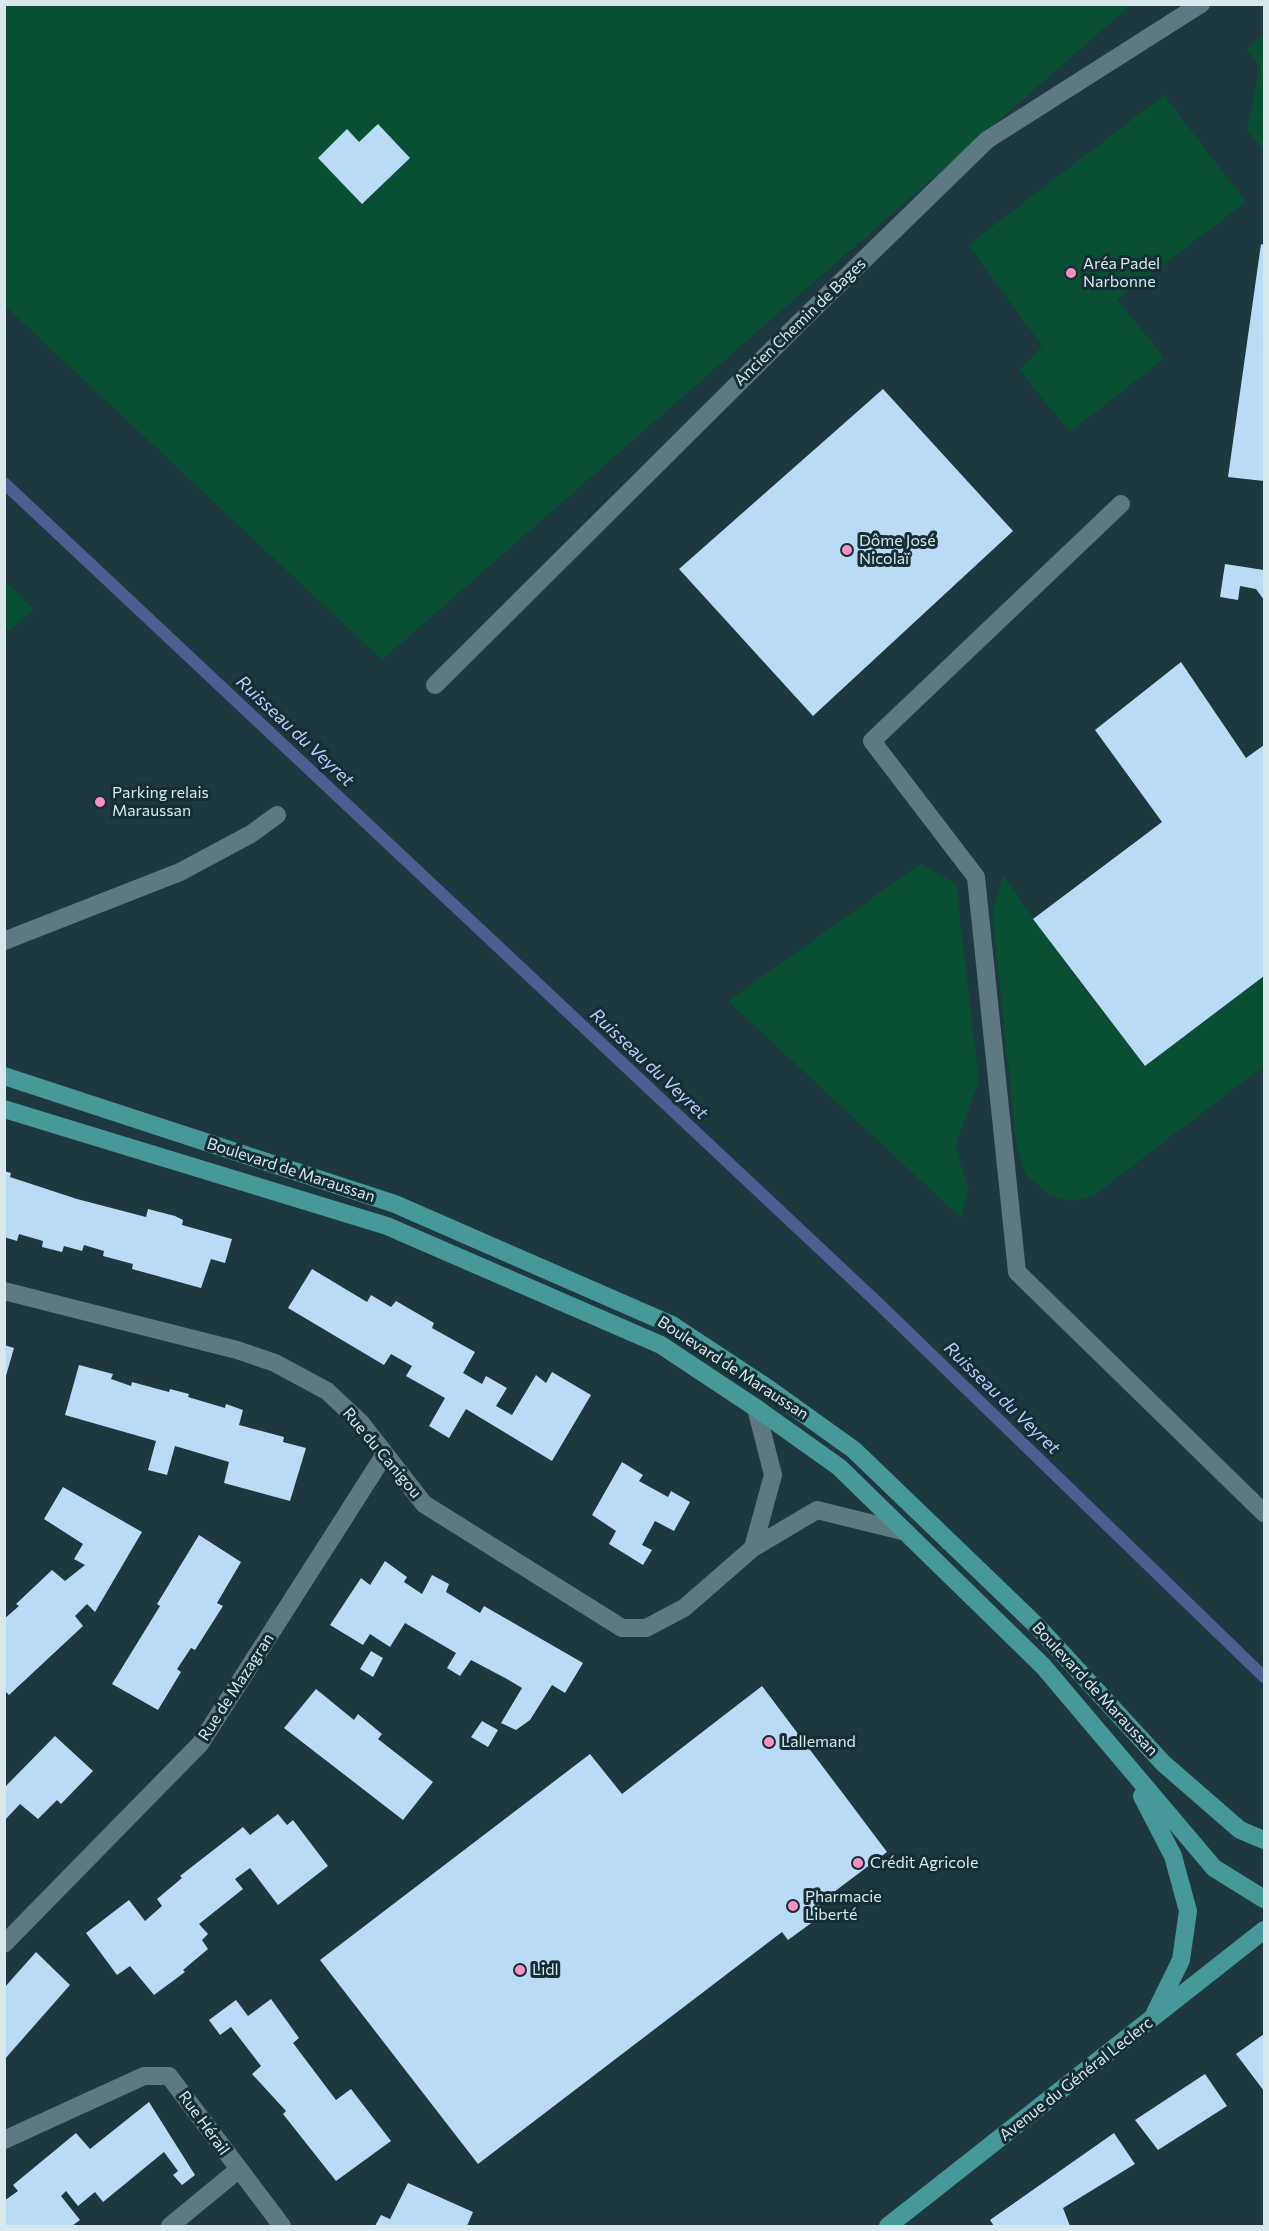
<!DOCTYPE html>
<meta charset="utf-8">
<style>
body{margin:0}
#map{position:relative;width:1269px;height:2231px;overflow:hidden;background:#1d383e;font-family:Commissioner,sans-serif}
canvas{display:block}
.frame{position:absolute;inset:0;border:6px solid #d9e8ec;pointer-events:none}
</style>
<div id="map">
<canvas width="1269" height="2231"></canvas>
<div class="frame"></div>
</div>
<script>
const g = document.querySelector('canvas').getContext('2d');
g.lineJoin = 'round';
function paint(path, color) {
  g.fillStyle = color;
  g.fill(path, 'evenodd');
}
function toPath(rows) {
  const path = new Path2D();
  for (const r of rows) {
    path.moveTo(r[0], r[1]);
    for (let i = 2; i < r.length; i += 2) path.lineTo(r[i], r[i + 1]);
  }
  return path;
}
function stroke(path, color, width, dash) {
  g.strokeStyle = color;
  g.lineWidth = width;
  g.lineCap = dash ? 'butt' : 'round';
  g.setLineDash(dash || []);
  g.stroke(path);
}
function label(font, color, halo, rows, align = 'center') {
  g.font = font + ' Commissioner,sans-serif';
  g.lineWidth = 6;
  g.setLineDash([]);
  g.textBaseline = 'middle';
  g.strokeStyle = halo;
  g.fillStyle = color;
  for (const [text, x, y, turn = 0] of rows) {
    g.save();
    g.translate(x, y);
    g.rotate((+turn || 0) * Math.PI / 180);
    g.textAlign = isNaN(turn) ? turn : align;
    if (halo) g.strokeText(text, 0, 0);
    g.fillText(text, 0, 0);
    g.restore();
  }
}
paint(toPath([
 [4,5,1131,5,382,660,5,306],
 [1264,34,1264,150,1247,130,1260,66,1247,49],
 [1164,95,1246,202,1117,300,1165,358,1070,432,1019,370,1042,346,968,245],
 [5,581,34,609,10,630,5,625],
 [920,864,956,883,979,1081,955,1146,969,1189,961,1218,728,1001],
 [1003,875,1070,969,1145,1066,1264,976,1264,1066,1093,1196,1070,1201,1048,1194,1026,1175,1017,1148,992,911]
]), '#084f33');
stroke(toPath([
 [4,483,880,1305,1264,1677]
]), '#4e5e92', 12);
paint(toPath([
 [378,124,410,158,362,204,318,158,347,129,359,142],
 [1261,244,1264,245,1264,481,1228,477],
 [883,389,1013,531,813,716,679,569],
 [1225,564,1264,570,1264,600,1256,589,1240,586,1238,600,1220,597],
 [1181,662,1246,758,1264,745,1264,976,1145,1066,1033,919,1162,822,1095,730],
 [4,1171,11,1173,10,1177,77,1199,146,1217,148,1209,175,1216,183,1220,182,1225,232,1239,225,1263,211,1259,201,1288,132,1269,133,1264,103,1256,104,1251,84,1245,82,1251,64,1246,62,1252,42,1247,43,1241,19,1234,17,1241,4,1237],
 [312,1269,367,1302,371,1295,391,1307,396,1301,434,1323,432,1328,475,1352,463,1373,482,1384,486,1376,507,1388,496,1406,512,1415,536,1375,546,1383,552,1372,591,1395,552,1461,466,1409,449,1438,429,1426,445,1398,406,1376,412,1366,391,1354,384,1365,288,1308],
 [4,1345,14,1348,5,1379,4,1379],
 [79,1365,113,1374,111,1379,131,1386,132,1382,169,1392,170,1389,189,1394,188,1397,225,1408,226,1404,243,1410,239,1425,284,1437,283,1442,306,1448,290,1501,224,1483,229,1462,175,1446,167,1475,148,1470,156,1441,65,1415],
 [622,1462,643,1475,639,1481,668,1497,671,1491,690,1502,674,1531,655,1521,642,1545,652,1550,643,1565,609,1544,616,1531,592,1515],
 [63,1487,142,1532,95,1612,87,1604,75,1616,83,1626,9,1695,4,1690,4,1619,19,1606,16,1604,52,1570,65,1581,85,1565,74,1559,83,1544,44,1519],
 [199,1535,241,1562,217,1603,223,1606,195,1650,191,1648,177,1669,181,1672,158,1710,112,1684,160,1606,157,1604],
 [385,1561,407,1577,404,1582,422,1594,432,1575,449,1584,446,1592,480,1613,484,1606,583,1663,565,1693,552,1685,530,1720,516,1730,501,1723,522,1688,507,1679,471,1660,460,1676,447,1668,456,1653,405,1623,390,1647,370,1634,363,1645,330,1625,361,1578,370,1585],
 [371,1651,383,1658,373,1677,360,1669],
 [762,1686,887,1852,818,1904,825,1913,788,1940,782,1932,478,2164,320,1960,590,1754,622,1794],
 [316,1689,354,1720,358,1714,382,1734,378,1739,433,1782,403,1820,284,1728],
 [482,1721,498,1730,488,1747,471,1737],
 [55,1736,93,1771,61,1804,57,1800,38,1819,20,1804,4,1821,4,1788],
 [278,1814,287,1825,293,1820,328,1866,278,1905,250,1868,235,1879,243,1889,199,1924,208,1934,202,1940,208,1949,183,1970,185,1972,154,1995,130,1966,117,1975,86,1933,129,1900,145,1921,162,1906,157,1899,182,1878,180,1876,243,1827,250,1835],
 [36,1952,70,1985,4,2060,4,1988],
 [271,1999,299,2038,293,2043,336,2100,351,2089,391,2141,336,2181,283,2114,286,2111,252,2074,261,2066,231,2027,220,2035,209,2020,236,2000,248,2016],
 [1264,2034,1264,2091,1236,2054],
 [1205,2074,1227,2106,1158,2150,1135,2120],
 [149,2102,195,2175,182,2185,173,2175,178,2171,164,2152,103,2202,95,2192,78,2206,66,2191,61,2196,80,2220,72,2226,4,2226,4,2201,18,2191,13,2185,76,2133,90,2149],
 [1114,2133,1135,2164,1063,2208,1070,2226,994,2226,990,2220],
 [408,2183,473,2212,467,2226,375,2226,381,2215,390,2219]
]), '#badbf6');
stroke(toPath([
 [1121,504,872,741,976,877,1017,1272,1264,1513],
 [435,685,800,322,987,140,1201,4],
 [4,941,180,872,251,834,277,815],
 [4,1291,237,1350,275,1363,327,1391,361,1423,424,1504,622,1628,646,1628,684,1608,753,1548,817,1510,906,1532],
 [753,1548,773,1475,756,1408],
 [4,1944,200,1744,385,1454],
 [4,2140,144,2076,169,2076,282,2226],
 [170,2226,238,2170]
]), '#5d7981', 18);
stroke(toPath([
 [4,1076,395,1204,672,1325,769,1389,854,1450,1038,1627,1163,1763,1240,1830,1264,1840],
 [4,1109,387,1226,661,1345,756,1408,839,1467,1043,1666,1214,1868,1264,1899],
 [1142,1796,1173,1856,1188,1911,1181,1960,1155,2013],
 [888,2226,1264,1930]
]), '#469998', 18);
for (const [x, y, r, color] of [
 [1071,273,6,"#fc8fc1"],
 [847,550,6,"#fc8fc1"],
 [100,802,6,"#fc8fc1"],
 [769,1742,6,"#fc8fc1"],
 [858,1863,6,"#fc8fc1"],
 [793,1906,6,"#fc8fc1"],
 [520,1970,6,"#fc8fc1"]
]) {
  const dot = new Path2D();
  dot.arc(x, y, r, 0, 2 * Math.PI);
  g.fillStyle = color;
  g.fill(dot);
  stroke(dot, '#132e34', 2);
}
label('16px', '#d9e8ec', '#132e34', [
 ["Aréa Padel",1083,264],
 ["Narbonne",1083,282],
 ["Dôme José",859,541],
 ["Nicolaï",859,559],
 ["Parking relais",112,793],
 ["Maraussan",112,811],
 ["Lallemand",781,1742],
 ["Crédit Agricole",870,1863],
 ["Pharmacie",805,1897],
 ["Liberté",805,1915],
 ["Lidl",532,1970]
], 'left');
label('16px', '#d9e8ec', '#132e34', [
 ["Ancien Chemin de Bages",800,322,-44],
 ["Boulevard de Maraussan",291,1170,18],
 ["Boulevard de Maraussan",733,1368,33],
 ["Rue du Canigou",382,1453,50],
 ["Rue de Mazagran",236,1687,-57],
 ["Boulevard de Maraussan",1095,1689,47],
 ["Avenue du Général Leclerc",1076,2079,-38],
 ["Rue Hérail",204,2123,54]
]);
label('italic 18px', '#bccdfd', '#132e34', [
 ["Ruisseau du Veyret",295,731,43],
 ["Ruisseau du Veyret",649,1064,43],
 ["Ruisseau du Veyret",1002,1398,44]
]);
</script>
